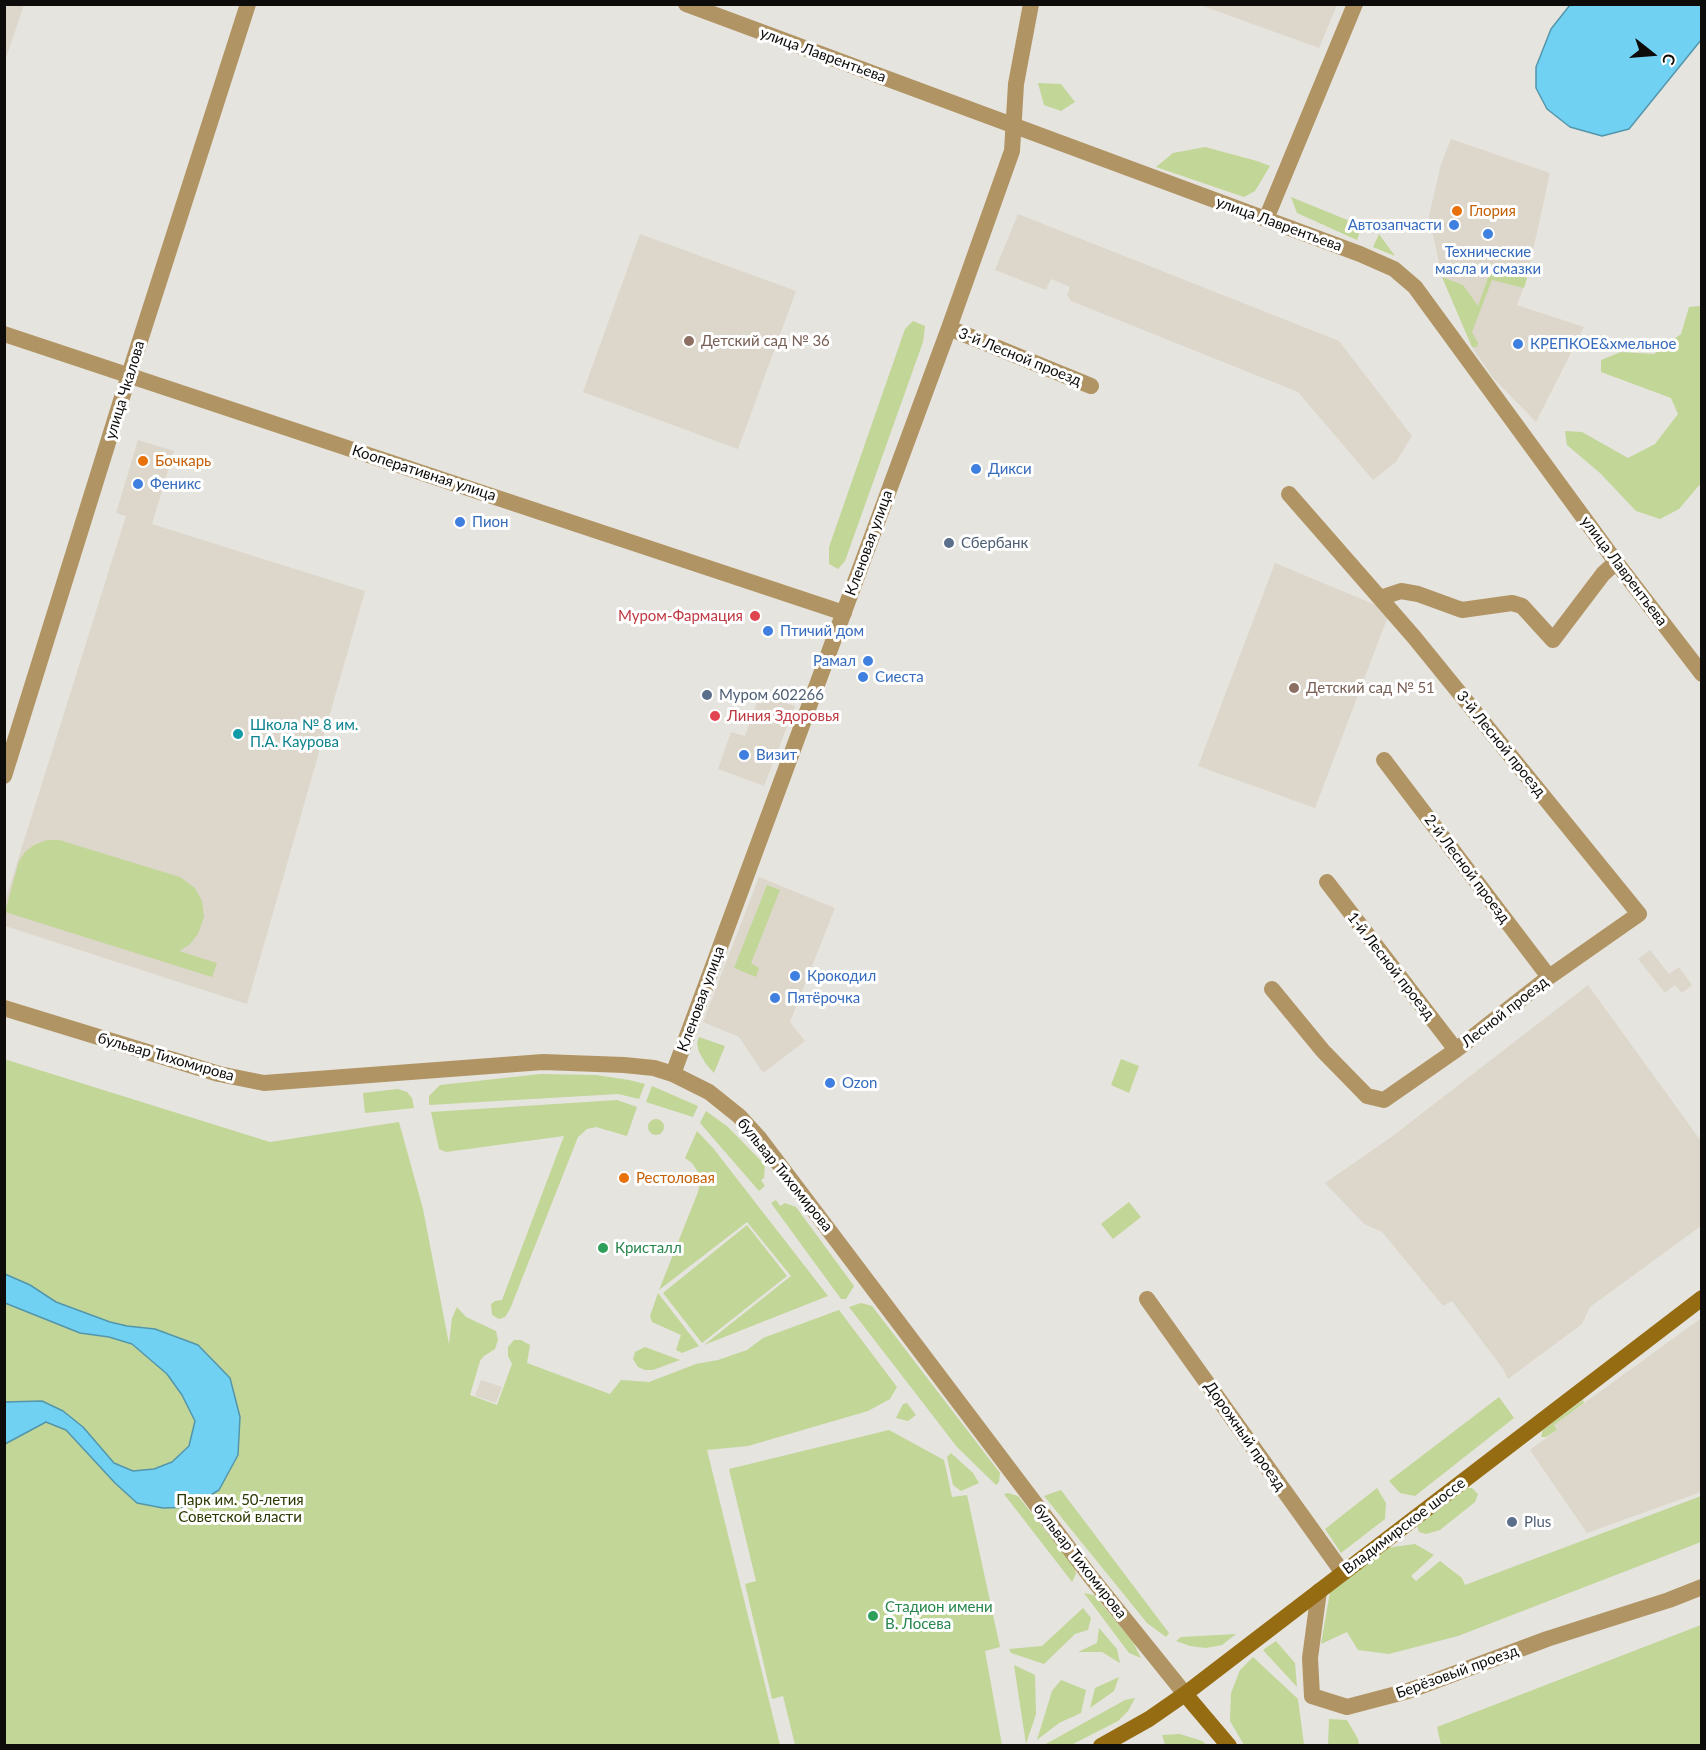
<!DOCTYPE html>
<meta charset="utf-8">
<style>
body{margin:0}
#map{position:relative;width:1706px;height:1750px;overflow:hidden;background:#e6e4de;font-family:Lato,sans-serif}
canvas{display:block}
.frame{position:absolute;inset:0;border:6px solid #0d0c0a;pointer-events:none}
.north{position:absolute;left:1622px;top:24px;width:60px;height:60px;-webkit-text-stroke:4px #fff;paint-order:stroke;rotate:107deg;font-size:16px;font-weight:700;line-height:24px;text-align:center;color:#0d0c0a}
.north::after{content:'';display:block;margin:auto;width:21px;height:27px;background:#0d0c0a;clip-path:polygon(50% 0,100% 100%,50% 72%,0 100%)}
</style>
<div id="map">
<canvas width="1706" height="1750"></canvas>
<div class="frame"></div>
<div class="north">С</div>
</div>
<script>
const g = document.querySelector('canvas').getContext('2d');
g.lineJoin = 'round';
function paint(path, color) {
  g.fillStyle = color;
  g.fill(path, 'evenodd');
}
function toPath(rows) {
  const path = new Path2D();
  for (const r of rows) {
    if (r.length === 3) {
      path.moveTo(r[0] + r[2], r[1]);
      path.arc(r[0], r[1], r[2], 0, 2 * Math.PI);
      continue;
    }
    path.moveTo(r[0], r[1]);
    for (let i = 2; i < r.length; i += 2) path.lineTo(r[i], r[i + 1]);
  }
  return path;
}
function stroke(path, color, width, dash) {
  g.strokeStyle = color;
  g.lineWidth = width;
  g.lineCap = dash ? 'butt' : 'round';
  g.setLineDash(dash || []);
  g.stroke(path);
}
function label(font, color, halo, rows, align = 'center') {
  g.font = font + ' Lato,sans-serif';
  g.lineWidth = 6;
  g.setLineDash([]);
  g.textBaseline = 'middle';
  g.strokeStyle = halo;
  g.fillStyle = color;
  for (const [text, x, y, turn = 0] of rows) {
    g.save();
    g.translate(x, y);
    g.rotate((+turn || 0) * Math.PI / 180);
    g.textAlign = isNaN(turn) ? turn : align;
    if (halo) g.strokeText(text, 0, 0);
    g.fillText(text, 0, 0);
    g.restore();
  }
}
paint(toPath([
 [5,4,24,5,5,61,4,5],
 [1200,5,1337,5,1319,48],
 [1451,139,1550,173,1527,278,1517,305,1584,327,1536,422,1493,378,1472,347,1442,277,1429,216,1441,164],
 [1018,214,1339,341,1412,436,1396,462,1373,480,1298,392,1071,301,1067,295,1070,287,1051,279,1046,290,995,270],
 [640,234,796,291,738,449,583,392],
 [138,440,174,451,152,524,365,591,247,1004,5,926,5,901,126,516,116,513],
 [1275,563,1390,611,1315,808,1198,766],
 [760,694,795,706,764,786,718,769,731,732,745,736],
 [759,877,835,908,790,1022,805,1041,763,1073,739,1037,703,1022],
 [1650,950,1669,974,1679,967,1692,985,1682,993,1675,985,1665,993,1638,959],
 [1588,985,1701,1141,1701,1226,1590,1307,1582,1324,1508,1379,1503,1369,1452,1301,1443,1306,1382,1232,1364,1224,1325,1183,1390,1138],
 [1700,1319,1701,1320,1701,1492,1587,1533,1530,1450,1557,1430,1554,1425],
 [481,1380,502,1387,496,1403,475,1396]
]), '#ddd7cb');
paint(toPath([
 [1038,83,1061,84,1075,102,1061,111,1044,105],
 [1205,147,1257,161,1270,166,1255,191,1244,197,1156,167,1173,153],
 [1291,197,1362,226,1357,240,1297,213],
 [1379,234,1395,256,1373,247],
 [1491,269,1527,278,1524,288,1492,280,1472,332,1478,343,1477,347,1472,347,1442,277,1463,285,1478,306],
 [1699,306,1702,309,1701,483,1679,509,1660,519,1636,511,1600,473,1567,445,1565,431,1582,432,1628,458,1655,444,1678,414,1671,398,1601,372,1601,360,1621,352,1654,354,1681,334,1689,307],
 [913,321,925,326,923,342,845,561,838,569,829,564,829,547,905,329],
 [47,840,59,840,180,877,195,888,202,901,204,917,198,934,189,945,179,951,217,963,212,977,5,912,19,861,25,852,34,845],
 [767,885,780,890,751,963,759,968,756,977,734,968],
 [699,1037,725,1046,714,1073,706,1064,699,1052,697,1043],
 [4,1059,270,1142,399,1122,423,1209,449,1344,452,1318,457,1307,466,1317,496,1331,498,1340,495,1349,484,1356,480,1361,470,1395,497,1405,512,1364,508,1356,508,1347,514,1340,521,1340,530,1345,527,1363,610,1394,621,1380,649,1382,696,1364,718,1360,747,1350,763,1338,839,1310,897,1387,890,1399,868,1411,748,1446,707,1450,780,1745,5,1745],
 [1121,1059,1139,1066,1129,1093,1111,1085],
 [541,1074,596,1075,629,1080,645,1084,639,1099,618,1094,429,1105,429,1096,440,1085],
 [652,1086,698,1106,693,1117,646,1102],
 [398,1089,407,1092,412,1098,414,1108,365,1113,363,1093],
 [617,1100,637,1107,627,1136,596,1127,587,1129,578,1137,510,1309,505,1317,499,1319,492,1315,491,1304,495,1301,502,1300,564,1136,446,1152,439,1149,431,1112],
 [706,1111,728,1127,765,1165,764,1178,761,1180,765,1186,759,1191,700,1123],
 [656,1127,8],
 [697,1131,713,1148,828,1296,704,1345,791,1276,747,1222,659,1290,698,1192,700,1183,698,1172,692,1163,685,1158],
 [776,1200,780,1206,785,1203,796,1207,854,1286,846,1299,841,1299,771,1203],
 [1129,1202,1141,1217,1113,1239,1101,1224],
 [747,1225,787,1276,702,1343,663,1293],
 [658,1293,699,1346,682,1353,676,1350,681,1335,652,1322,650,1316],
 [861,1303,872,1306,1000,1473,999,1482,996,1485,957,1447,849,1307],
 [645,1347,680,1360,653,1370,645,1370,638,1367,633,1359,635,1352],
 [1499,1397,1514,1418,1415,1496,1400,1493,1389,1481],
 [1583,1400,1584,1403,1554,1425,1557,1430,1546,1437,1541,1437,1543,1430],
 [907,1403,916,1415,908,1421,896,1418,903,1404],
 [889,1430,944,1460,952,1497,967,1495,1000,1647,985,1651,1002,1745,795,1745,783,1696,772,1699,745,1584,756,1581,729,1469],
 [951,1453,973,1473,979,1483,961,1491,953,1485,947,1457],
 [1377,1488,1386,1503,1385,1519,1341,1553,1325,1529],
 [1466,1488,1472,1488,1478,1494,1475,1502,1440,1530,1426,1534,1419,1532,1417,1526],
 [1061,1490,1169,1633,1166,1637,1147,1623,1044,1496],
 [1008,1493,1018,1496,1075,1568,1076,1574,1072,1582,1004,1494],
 [1701,1496,1701,1542,1458,1636,1389,1654,1358,1650,1347,1632,1321,1644,1330,1592,1386,1548,1415,1544,1434,1555,1411,1576,1416,1581,1440,1561,1462,1578,1465,1585],
 [1084,1593,1094,1595,1133,1642,1141,1658,1129,1653],
 [1083,1608,1091,1618,1088,1630,1075,1634,1044,1664,1011,1653,1009,1649,1042,1646],
 [1701,1625,1701,1745,1441,1745,1437,1727],
 [1099,1628,1117,1649,1120,1663,1102,1652,1078,1652,1097,1643],
 [1236,1634,1222,1645,1206,1648,1190,1646,1176,1641,1181,1637],
 [1276,1641,1295,1663,1297,1687,1263,1650],
 [1253,1657,1298,1699,1304,1745,1244,1745,1230,1721,1231,1693,1240,1670],
 [1014,1665,1035,1675,1036,1714,1026,1744],
 [1119,1677,1114,1691,1090,1708,1095,1688],
 [1061,1680,1086,1690,1081,1713,1059,1723,1037,1740,1052,1691],
 [1135,1698,1128,1711,1118,1721,1071,1745,1044,1745,1125,1700],
 [1329,1719,1347,1720,1358,1739,1359,1745,1328,1745],
 [1180,1734,1202,1741,1207,1745,1165,1745,1162,1735]
]), '#c1d697');
const water = toPath([
 [1570,5,1701,5,1701,40,1629,129,1602,136,1570,127,1547,109,1536,88,1536,67,1551,29,1570,5],
 [5,1274,30,1285,56,1302,110,1322,127,1326,155,1329,198,1345,230,1378,240,1417,238,1455,219,1490,191,1507,163,1508,137,1503,115,1483,66,1430,46,1422,5,1444,5,1402,42,1401,63,1411,83,1427,114,1463,133,1471,154,1469,172,1462,189,1446,195,1421,182,1395,167,1374,132,1344,109,1337,80,1333,5,1303,5,1274]
]);
paint(water, '#71d1f2');
stroke(water, '#5396ac', 1.5);
stroke(toPath([
 [1266,219,1355,4],
 [949,328,1091,386],
 [4,334,844,613],
 [1380,598,1401,591,1418,594,1462,610,1512,603,1522,606,1553,640,1603,574,1616,562],
 [1384,760,1549,977],
 [4,776,129,375,248,4],
 [1327,882,1456,1050],
 [1272,989,1323,1051,1367,1096,1384,1100,1456,1050,1549,977,1639,914,1414,637,1289,494],
 [673,1074,949,328,1012,151,1016,84,1031,4],
 [1147,1299,1343,1573],
 [1319,1591,1310,1658,1312,1696,1347,1707,1408,1691,1547,1639,1669,1600,1702,1587]
]), '#b19464', 16);
stroke(toPath([
 [686,4,1360,254,1394,269,1415,287,1616,562,1702,674],
 [4,1008,219,1074,264,1083,543,1062,624,1065,654,1068,673,1074,709,1092,739,1116,760,1139,1090,1576,1185,1694]
]), '#b19464', 16);
stroke(toPath([
 [1185,1694,1229,1746],
 [1101,1746,1149,1719,1185,1694,1702,1298]
]), '#966c13', 16);
for (const [x, y, r, color] of [
 [1457,211,6,"#e8710a"],
 [1454,225,6,"#3f7fe0"],
 [1488,234,6,"#3f7fe0"],
 [689,341,6,"#8d6e63"],
 [1518,344,6,"#3f7fe0"],
 [143,461,6,"#e8710a"],
 [976,469,6,"#3f7fe0"],
 [138,484,6,"#3f7fe0"],
 [460,522,6,"#3f7fe0"],
 [949,543,6,"#5c6f8a"],
 [755,616,6,"#e0444e"],
 [768,631,6,"#3f7fe0"],
 [868,661,6,"#3f7fe0"],
 [863,677,6,"#3f7fe0"],
 [1294,688,6,"#8d6e63"],
 [707,695,6,"#5c6f8a"],
 [715,716,6,"#e0444e"],
 [238,734,6,"#0f9aa8"],
 [744,755,6,"#3f7fe0"],
 [795,976,6,"#3f7fe0"],
 [775,998,6,"#3f7fe0"],
 [830,1083,6,"#3f7fe0"],
 [624,1178,6,"#e8710a"],
 [603,1248,6,"#2e9e5b"],
 [1512,1522,6,"#5c6f8a"],
 [873,1616,6,"#2e9e5b"]
]) {
  const dot = new Path2D();
  dot.arc(x, y, r, 0, 2 * Math.PI);
  g.fillStyle = color;
  g.fill(dot);
  stroke(dot, '#fff', 2);
}
label('15px', '#0d0c0a', '#fff', [
 ["улица Лаврентьева",823,55,20],
 ["улица Лаврентьева",1279,224,20],
 ["3-й Лесной проезд",1020,357,22],
 ["улица Чкалова",125,390,-73],
 ["Кооперативная улица",424,473,18],
 ["Кленовая улица",869,543,-70],
 ["улица Лаврентьева",1624,571,53],
 ["3-й Лесной проезд",1501,744,51],
 ["2-й Лесной проезд",1467,869,53],
 ["1-й Лесной проезд",1391,966,52],
 ["Кленовая улица",701,999,-70],
 ["Лесной проезд",1505,1012,-38],
 ["бульвар Тихомирова",166,1057,16],
 ["бульвар Тихомирова",785,1175,51],
 ["Дорожный проезд",1245,1436,55],
 ["Владимирское шоссе",1404,1526,-37],
 ["бульвар Тихомирова",1080,1561,52],
 ["Берёзовый проезд",1457,1672,-20]
]);
label('15px', '#c56008', '#fff', [
 ["Глория",1469,211],
 ["Бочкарь",155,461],
 ["Рестоловая",636,1178]
], 'left');
label('15px', '#366cbe', '#fff', [
 ["Автозапчасти",1442,225,"right"],
 ["Технические",1488,252,"center"],
 ["масла и смазки",1488,269,"center"],
 ["КРЕПКОЕ&хмельное",1530,344],
 ["Дикси",988,469],
 ["Феникс",150,484],
 ["Пион",472,522],
 ["Птичий дом",780,631],
 ["Рамал",856,661,"right"],
 ["Сиеста",875,677],
 ["Визит",756,755],
 ["Крокодил",807,976],
 ["Пятёрочка",787,998],
 ["Ozon",842,1083]
], 'left');
label('15px', '#785e54', '#fff', [
 ["Детский сад № 36",701,341],
 ["Детский сад № 51",1306,688]
], 'left');
label('15px', '#4e5e75', '#fff', [
 ["Сбербанк",961,543],
 ["Муром 602266",719,695],
 ["Plus",1524,1522]
], 'left');
label('15px', '#be3a42', '#fff', [
 ["Муром-Фармация",743,616],
 ["Линия Здоровья",727,716,"left"]
], 'right');
label('15px', '#0d838f', '#fff', [
 ["Школа № 8 им.",250,725],
 ["П.А. Каурова",250,742]
], 'left');
label('15px', '#27864d', '#fff', [
 ["Кристалл",615,1248],
 ["Стадион имени",885,1607],
 ["В. Лосева",885,1624]
], 'left');
label('15px', '#293700', '#fff', [
 ["Парк им. 50-летия",240,1500],
 ["Советской власти",240,1517]
]);
</script>
